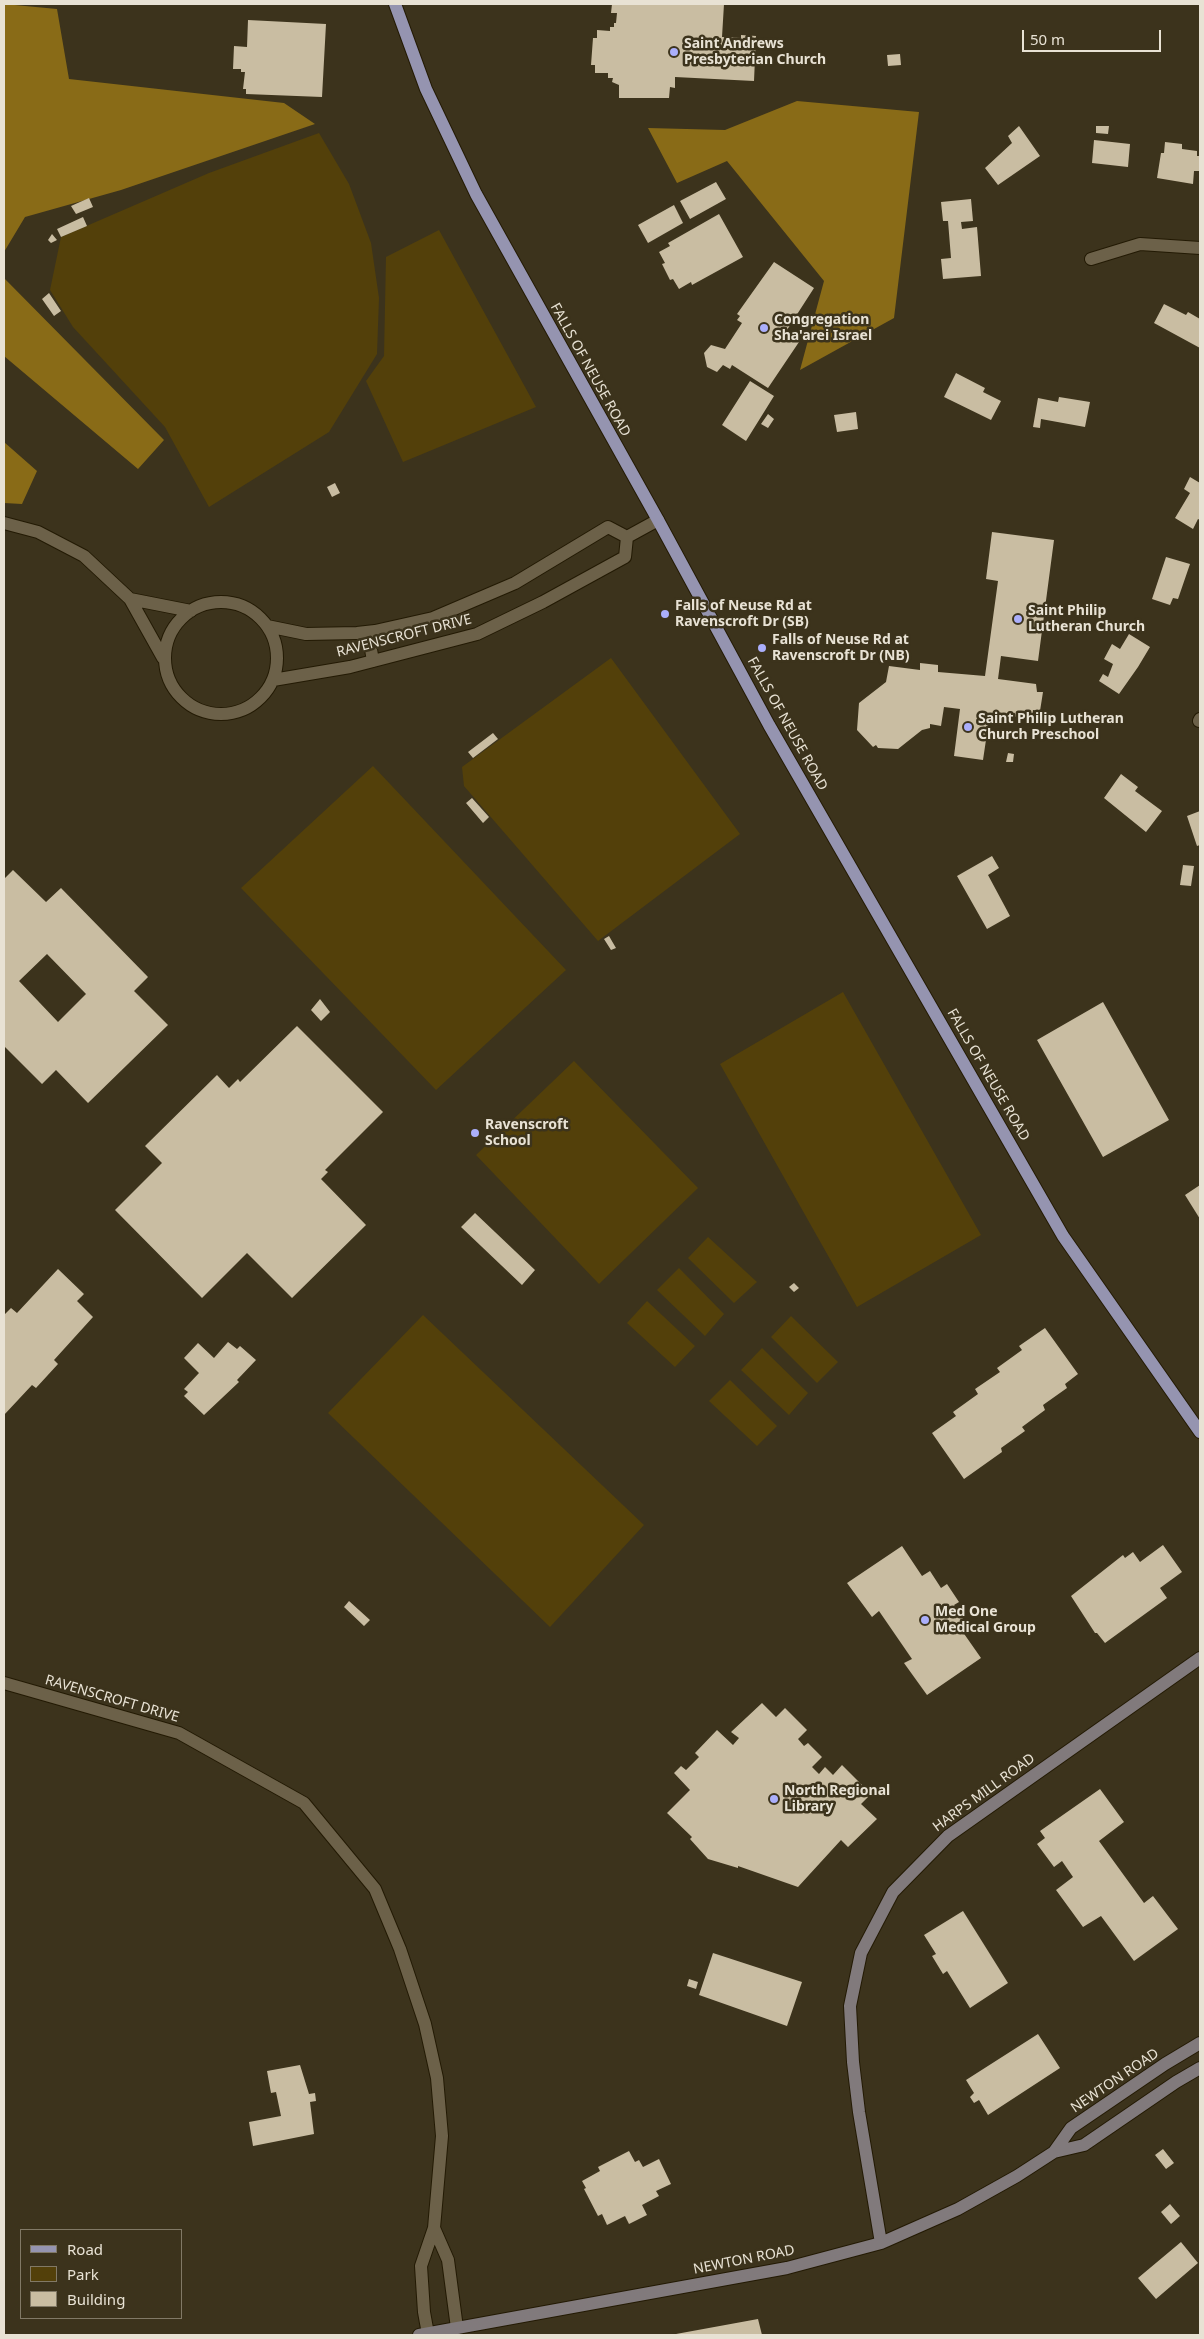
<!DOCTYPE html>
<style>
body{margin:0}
#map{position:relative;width:1204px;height:2339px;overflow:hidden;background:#3c331c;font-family:"Noto Sans",sans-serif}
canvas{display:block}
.frame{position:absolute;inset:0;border:5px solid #e8e2d4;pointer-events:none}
.legend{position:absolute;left:20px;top:2229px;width:162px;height:90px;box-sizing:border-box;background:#3c331c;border:1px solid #817966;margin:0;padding:6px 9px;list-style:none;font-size:15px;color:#e8e2d4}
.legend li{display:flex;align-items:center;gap:10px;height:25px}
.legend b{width:25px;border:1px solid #817966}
.scale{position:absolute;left:1022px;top:30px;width:139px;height:22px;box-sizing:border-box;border:2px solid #e8e2d4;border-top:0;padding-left:6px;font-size:15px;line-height:18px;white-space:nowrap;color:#e8e2d4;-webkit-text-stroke:4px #3c331c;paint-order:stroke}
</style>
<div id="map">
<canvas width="1204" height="2339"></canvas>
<div class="frame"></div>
<ul class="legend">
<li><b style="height:6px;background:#9594b0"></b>Road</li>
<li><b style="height:14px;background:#53400a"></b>Park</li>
<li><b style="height:14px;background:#c9bda2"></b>Building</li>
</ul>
<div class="scale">50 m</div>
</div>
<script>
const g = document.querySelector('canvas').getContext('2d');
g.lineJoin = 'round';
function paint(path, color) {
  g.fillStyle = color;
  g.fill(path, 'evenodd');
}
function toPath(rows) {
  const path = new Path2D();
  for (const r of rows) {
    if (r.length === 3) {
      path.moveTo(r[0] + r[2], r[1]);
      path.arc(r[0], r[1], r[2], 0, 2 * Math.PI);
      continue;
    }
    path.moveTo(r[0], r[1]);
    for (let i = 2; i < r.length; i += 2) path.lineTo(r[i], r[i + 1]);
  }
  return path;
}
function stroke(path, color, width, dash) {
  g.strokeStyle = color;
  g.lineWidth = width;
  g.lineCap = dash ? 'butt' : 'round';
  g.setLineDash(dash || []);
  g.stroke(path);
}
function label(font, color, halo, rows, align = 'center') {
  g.font = font + ' "Noto Sans",sans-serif';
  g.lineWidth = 5;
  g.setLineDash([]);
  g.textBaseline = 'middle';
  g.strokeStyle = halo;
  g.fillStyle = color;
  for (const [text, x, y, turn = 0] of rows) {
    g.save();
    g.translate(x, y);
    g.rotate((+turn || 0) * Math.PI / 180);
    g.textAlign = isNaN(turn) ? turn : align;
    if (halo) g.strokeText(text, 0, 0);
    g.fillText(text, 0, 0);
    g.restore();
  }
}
paint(toPath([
 [319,133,349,184,371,243,379,298,377,354,329,432,209,507,165,427,73,327,50,290,61,237,209,173],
 [439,230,536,407,403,462,366,381,384,356,386,257],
 [611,658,740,834,598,941,464,786,462,767],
 [373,766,566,970,436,1090,241,888],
 [843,992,981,1235,857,1307,720,1064],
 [574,1061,698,1188,599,1284,476,1155],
 [708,1237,757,1282,734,1303,688,1258],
 [679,1268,724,1314,705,1336,657,1290],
 [647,1301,695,1346,675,1367,627,1323],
 [423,1315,644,1525,550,1627,328,1413],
 [791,1316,838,1362,817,1383,771,1337],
 [762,1348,808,1393,789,1415,741,1370],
 [730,1380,777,1426,757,1446,709,1401]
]), '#53400a');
paint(toPath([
 [4,4,57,9,69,79,284,103,315,124,121,190,25,217,4,252],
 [797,101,919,112,894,318,800,370,824,281,727,161,677,183,648,128,725,130],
 [4,278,164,440,138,469,4,356],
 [4,442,37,471,22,504,4,503]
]), '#896b17');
paint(toPath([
 [612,4,724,4,722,37,741,38,741,35,756,36,754,81,675,77,675,88,670,87,669,98,619,98,619,85,612,82,613,78,608,78,608,73,595,73,595,65,591,65,593,38,597,38,597,30,610,31,610,27,614,27,614,23,616,23,617,13,611,13],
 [248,20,326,24,322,97,246,94,246,89,243,89,245,72,241,72,241,69,233,69,234,46,247,47],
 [900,54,901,65,888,66,887,55],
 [1019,126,1040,156,998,185,985,168,1012,143,1008,136],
 [1096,126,1109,126,1108,134,1096,133],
 [1094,140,1130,144,1128,167,1092,163],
 [1165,142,1182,144,1182,149,1197,151,1197,156,1200,156,1200,171,1194,171,1193,184,1157,178,1161,153,1164,153],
 [716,182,726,199,690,219,680,201],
 [89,198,93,207,76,214,71,206],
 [971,199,973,221,961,222,962,229,977,227,981,276,943,279,941,259,951,258,948,221,943,221,941,202],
 [674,205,683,223,648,243,638,225],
 [719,214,743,257,692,285,691,282,679,289,673,279,670,280,662,264,665,263,659,252,670,246,668,243],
 [83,217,87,226,61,237,57,229],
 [52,234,57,240,51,243,48,240],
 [774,262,814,288,785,333,799,342,768,388,732,365,730,369,723,365,717,372,707,367,704,353,711,345,725,349,742,323,737,320,740,316,737,314],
 [49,293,61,311,54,316,42,299],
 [1164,304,1186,315,1188,312,1200,319,1200,348,1154,323],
 [956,373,985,388,983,392,1001,401,991,420,944,397],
 [750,381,774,396,746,441,722,425],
 [1059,397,1090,402,1085,427,1041,419,1040,428,1033,427,1038,398,1058,402],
 [856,412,858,429,837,432,834,415],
 [768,414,774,419,768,428,761,424],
 [1190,477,1200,483,1200,520,1198,519,1193,529,1175,518,1190,493,1184,489],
 [335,483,340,493,332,497,327,487],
 [992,532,1054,540,1038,661,1001,656,998,679,1036,684,1037,692,1043,692,1040,711,1033,710,1032,719,990,713,983,760,954,756,960,709,944,707,941,726,930,724,930,728,922,730,898,749,878,748,876,745,873,747,857,730,859,703,886,682,889,666,920,670,920,663,938,665,938,672,985,676,998,581,986,579],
 [1166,557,1190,564,1178,599,1173,598,1170,605,1152,599],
 [1129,634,1150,647,1138,667,1119,694,1099,681,1103,674,1108,677,1113,664,1104,659,1112,644,1120,649],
 [347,647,347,656,339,657,338,648],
 [493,733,498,739,473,758,468,752],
 [1008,753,1014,754,1013,762,1006,762],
 [1121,774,1138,787,1135,791,1162,811,1146,832,1104,798],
 [472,798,489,817,483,823,466,803],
 [1200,811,1200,845,1197,846,1187,816],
 [992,856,999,868,988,875,1010,916,987,929,957,876],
 [1183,865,1194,866,1191,886,1180,885],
 [13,870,46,902,61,888,148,977,134,991,168,1025,88,1103,56,1070,42,1084,4,1046,4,879],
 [47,954,86,994,58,1022,19,981],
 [609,936,616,948,611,950,604,939],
 [320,999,330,1012,321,1021,311,1010],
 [1103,1002,1169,1120,1103,1157,1037,1040],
 [297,1026,383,1112,325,1170,328,1172,321,1179,366,1225,292,1298,247,1253,202,1298,115,1210,162,1163,145,1146,217,1075,229,1088,238,1079,240,1082],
 [1200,1185,1200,1219,1185,1195],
 [475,1213,535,1270,522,1285,461,1227],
 [58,1269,84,1294,77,1301,93,1317,54,1360,58,1364,36,1388,32,1385,4,1415,4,1315,11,1308,17,1313],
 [794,1283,799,1288,794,1292,789,1287],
 [1045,1328,1078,1374,1065,1384,1067,1388,1043,1405,1045,1410,1022,1427,1025,1431,1001,1448,1002,1452,964,1479,932,1433,956,1416,953,1412,978,1394,975,1389,1000,1372,997,1368,1022,1350,1019,1346],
 [228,1342,237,1349,240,1346,256,1360,237,1380,239,1382,204,1415,184,1396,188,1392,184,1389,199,1373,184,1358,198,1343,214,1358],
 [1163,1545,1182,1572,1160,1588,1167,1598,1105,1643,1097,1633,1095,1633,1071,1596,1123,1555,1125,1558,1133,1552,1140,1562],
 [902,1546,922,1576,930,1571,941,1588,947,1584,959,1602,954,1605,966,1623,960,1628,981,1658,927,1695,904,1663,912,1659,879,1611,872,1617,847,1583],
 [349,1601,370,1620,364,1626,344,1607],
 [762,1703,776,1717,785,1708,807,1730,798,1739,804,1746,808,1743,822,1757,812,1767,819,1774,825,1767,833,1775,842,1765,871,1794,861,1804,877,1819,848,1847,841,1840,798,1887,738,1866,738,1868,708,1859,690,1839,692,1837,667,1813,690,1790,674,1773,681,1766,686,1770,699,1757,695,1753,717,1730,733,1745,739,1738,731,1732],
 [1100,1789,1124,1822,1099,1841,1144,1903,1153,1896,1178,1929,1134,1961,1101,1916,1083,1927,1056,1890,1073,1877,1062,1861,1054,1867,1037,1844,1045,1838,1040,1831],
 [963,1911,1008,1983,970,2008,947,1971,943,1974,932,1956,936,1954,924,1935],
 [713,1953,802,1982,787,2026,699,1995],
 [689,1979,698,1982,696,1989,687,1986],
 [1038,2034,1060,2068,988,2115,979,2100,974,2103,970,2097,974,2093,966,2080],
 [300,2065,309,2094,315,2093,316,2101,310,2102,314,2134,253,2146,249,2122,281,2116,276,2092,271,2093,267,2071],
 [1163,2149,1174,2163,1166,2169,1155,2155],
 [629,2151,635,2162,639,2160,643,2167,659,2159,671,2184,656,2191,659,2196,642,2205,647,2215,629,2224,625,2216,607,2225,602,2214,598,2216,584,2189,586,2188,582,2181,600,2171,598,2167],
 [1170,2204,1180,2216,1171,2224,1161,2212],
 [1181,2242,1198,2263,1156,2299,1138,2278],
 [758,2319,762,2335,676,2335,676,2334]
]), '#c9bda2');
const street = toPath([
 [1091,259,1140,244,1200,248],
 [4,523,38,532,84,556,130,599],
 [627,537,658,520],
 [221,658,56],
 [267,626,306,634,357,633,375,631,433,618,515,583,608,527,627,537],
 [368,632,373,661],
 [163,658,130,599,191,611],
 [273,680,350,667,477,634,543,602,625,557,627,537],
 [1199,721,1200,719],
 [4,1683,179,1733,304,1803,375,1889,400,1949,425,2024,437,2078,442,2136,434,2228,421,2266,424,2312,428,2334],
 [434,2228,448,2260,457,2328]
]);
const secondary = toPath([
 [1054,2152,1084,2145,1176,2082,1200,2068],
 [881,2243,859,2112,853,2062,850,2006,861,1953,893,1892,948,1836,1200,1658],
 [419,2335,787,2268,881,2243,958,2209,1017,2176,1054,2152,1071,2128,1165,2064,1200,2043]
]);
const primary = toPath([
 [395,4,426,89,476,194,658,520,769,725,1063,1236,1200,1432]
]);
stroke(street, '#231a04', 14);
stroke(secondary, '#231a04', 14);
stroke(primary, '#231a04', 14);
stroke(street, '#6c6149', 12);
stroke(secondary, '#817a7c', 12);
stroke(primary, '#9594b0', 12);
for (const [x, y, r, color] of [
 [674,52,5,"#abaffb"],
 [764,328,5,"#abaffb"],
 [665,614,5,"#abaffb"],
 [1018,619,5,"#abaffb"],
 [762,648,5,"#abaffb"],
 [968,727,5,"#abaffb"],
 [475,1133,5,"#abaffb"],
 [925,1620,5,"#abaffb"],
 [774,1799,5,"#abaffb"]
]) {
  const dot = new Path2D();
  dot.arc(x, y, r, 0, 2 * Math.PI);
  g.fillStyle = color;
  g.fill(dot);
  stroke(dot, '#3c331c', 2);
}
label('bold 14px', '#e8e2d4', '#3c331c', [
 ["Saint Andrews",684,44],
 ["Presbyterian Church",684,60],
 ["Congregation",774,320],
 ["Sha'arei Israel",774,336],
 ["Falls of Neuse Rd at",675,606],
 ["Ravenscroft Dr (SB)",675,622],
 ["Saint Philip",1028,611],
 ["Lutheran Church",1028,627],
 ["Falls of Neuse Rd at",772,640],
 ["Ravenscroft Dr (NB)",772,656],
 ["Saint Philip Lutheran",978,719],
 ["Church Preschool",978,735],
 ["Ravenscroft",485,1125],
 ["School",485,1141],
 ["Med One",935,1612],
 ["Medical Group",935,1628],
 ["North Regional",784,1791],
 ["Library",784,1807]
], 'left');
label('14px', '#e8e2d4', '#3c331c', [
 ["FALLS OF NEUSE ROAD",590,370,61],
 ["RAVENSCROFT DRIVE",404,636,-14],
 ["FALLS OF NEUSE ROAD",787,724,61],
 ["FALLS OF NEUSE ROAD",988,1075,60],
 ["RAVENSCROFT DRIVE",112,1699,16],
 ["HARPS MILL ROAD",984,1793,-36],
 ["NEWTON ROAD",1115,2081,-34],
 ["NEWTON ROAD",744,2260,-11]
]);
</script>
